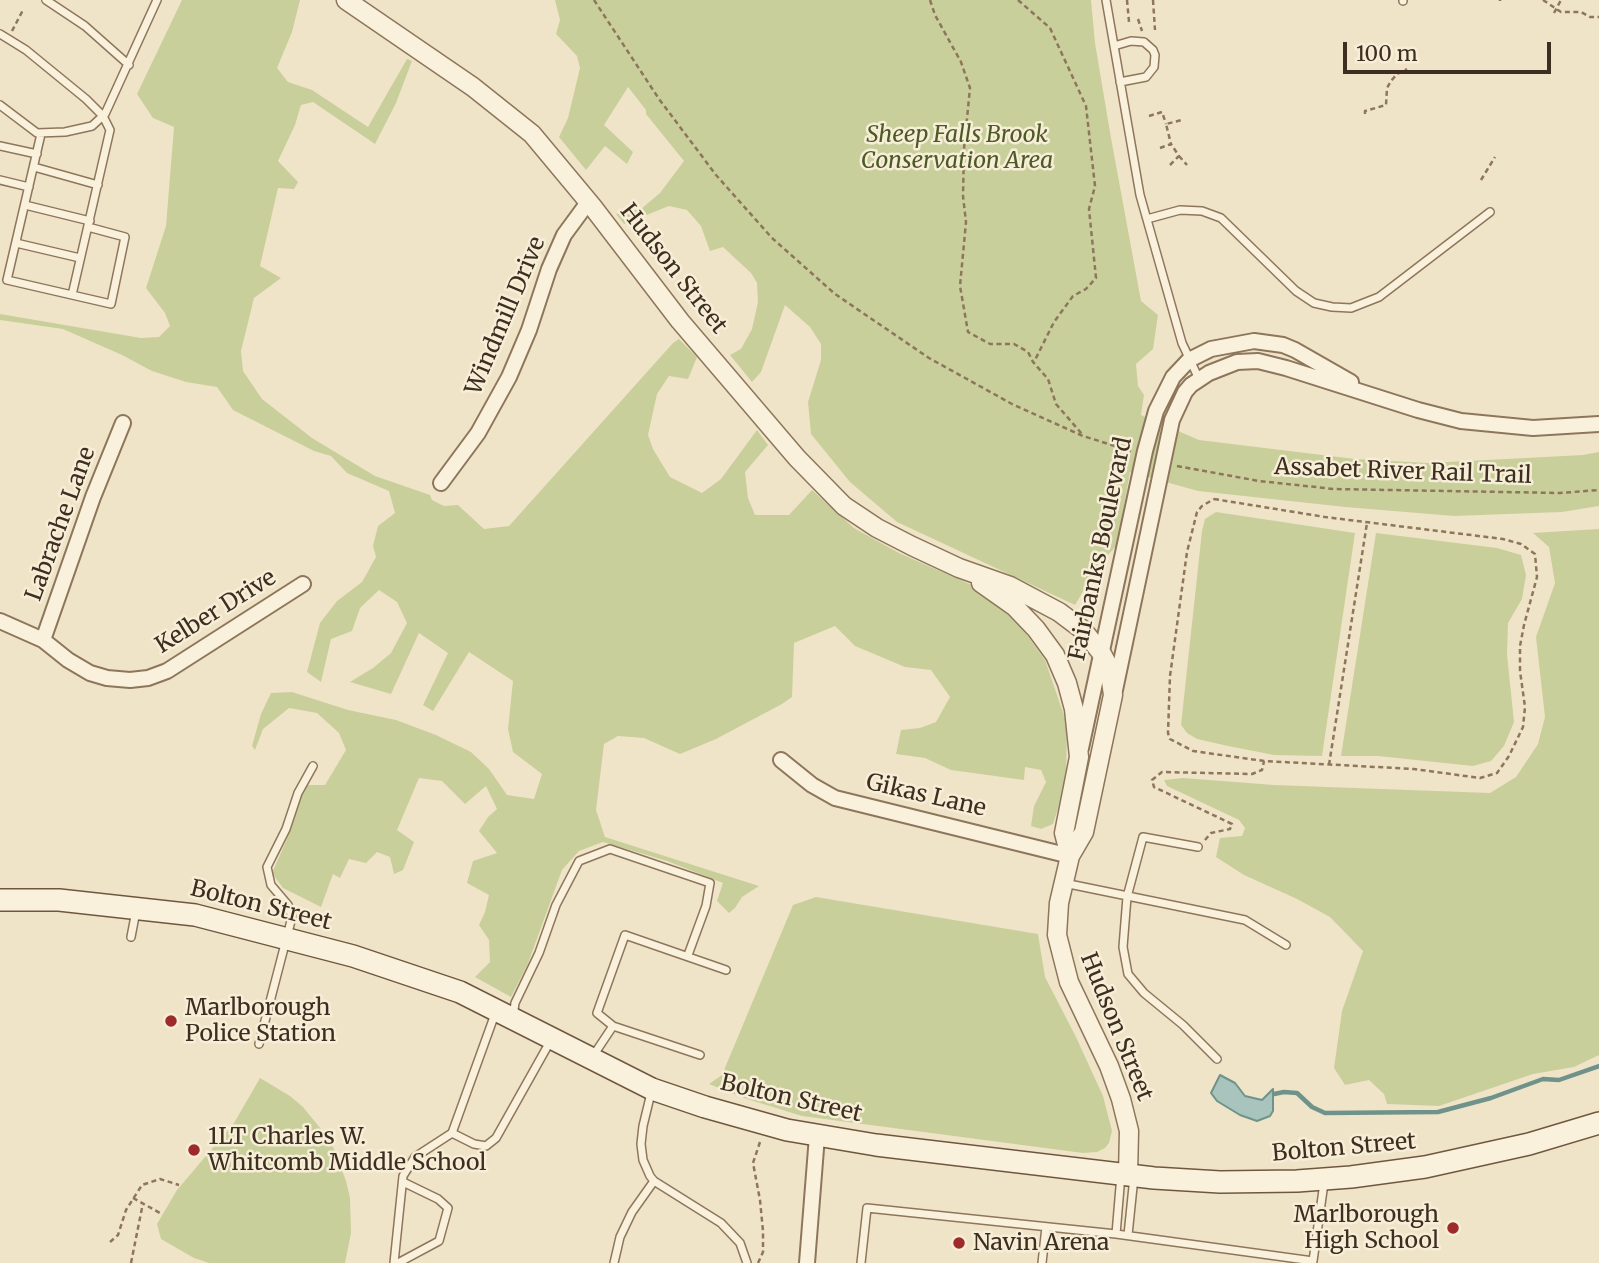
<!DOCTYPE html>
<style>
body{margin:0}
#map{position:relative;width:1599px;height:1263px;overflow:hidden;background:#f0e4c8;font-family:Merriweather,serif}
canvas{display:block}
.scale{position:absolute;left:1343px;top:42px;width:208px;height:32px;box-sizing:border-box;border:4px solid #3d2e20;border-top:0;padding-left:9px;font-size:21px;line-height:24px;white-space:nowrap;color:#3d2e20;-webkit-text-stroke:5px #f7eed8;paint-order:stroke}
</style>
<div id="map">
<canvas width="1599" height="1263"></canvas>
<div class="scale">100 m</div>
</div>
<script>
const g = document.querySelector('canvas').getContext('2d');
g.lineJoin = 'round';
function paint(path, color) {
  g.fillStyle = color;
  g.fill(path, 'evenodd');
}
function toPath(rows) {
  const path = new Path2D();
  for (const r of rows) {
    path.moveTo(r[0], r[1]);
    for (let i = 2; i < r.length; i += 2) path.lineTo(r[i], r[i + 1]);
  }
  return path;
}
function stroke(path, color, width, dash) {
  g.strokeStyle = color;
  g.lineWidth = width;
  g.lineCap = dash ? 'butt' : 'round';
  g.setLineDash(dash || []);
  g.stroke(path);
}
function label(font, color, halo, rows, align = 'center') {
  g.font = font + ' Merriweather,serif';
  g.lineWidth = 5;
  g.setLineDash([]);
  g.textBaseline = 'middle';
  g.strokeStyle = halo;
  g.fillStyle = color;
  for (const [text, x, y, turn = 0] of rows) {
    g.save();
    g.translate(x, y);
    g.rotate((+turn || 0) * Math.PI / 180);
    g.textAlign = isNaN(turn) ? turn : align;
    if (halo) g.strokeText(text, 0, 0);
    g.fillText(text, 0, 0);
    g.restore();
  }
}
paint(toPath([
 [182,0,300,0,292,32,277,68,288,82,312,90,368,127,407,59,412,61,396,103,375,144,313,102,301,105,295,125,278,161,298,182,294,189,278,188,260,266,281,278,254,298,241,351,243,371,262,399,312,438,375,476,430,495,432,500,444,506,458,505,484,529,509,526,673,343,679,339,697,357,688,379,669,376,657,394,648,435,653,449,670,477,702,493,721,479,757,430,768,445,745,472,748,498,755,515,789,515,812,490,854,528,899,553,976,587,1019,624,1045,660,1067,724,1066,783,1053,824,1041,829,1031,826,1034,806,1046,782,1041,770,1025,767,1024,780,951,770,925,758,896,754,901,730,920,728,936,722,950,697,931,670,905,667,855,646,835,626,794,643,792,697,782,704,716,739,680,754,644,738,618,736,604,744,596,810,605,837,759,886,742,897,735,908,729,913,717,901,723,883,667,861,603,842,579,851,562,870,527,966,511,997,475,977,490,962,489,940,479,925,485,912,489,895,467,883,473,861,497,853,479,831,488,817,497,809,486,786,465,804,442,781,419,778,397,830,414,842,403,870,394,874,390,857,377,852,366,863,349,859,340,878,333,874,321,907,283,888,272,873,287,839,305,785,325,785,346,750,339,733,317,713,289,708,263,729,255,750,252,746,261,714,271,693,292,692,348,710,396,720,436,735,471,752,489,769,507,795,534,799,542,774,513,752,508,729,513,681,469,652,433,711,423,705,448,653,419,633,391,694,350,682,373,668,391,653,407,623,397,602,379,590,360,608,352,631,331,639,321,682,307,672,320,623,337,601,362,582,376,557,373,546,378,526,395,513,389,491,347,473,331,456,314,451,233,410,217,387,186,382,152,371,122,355,63,329,0,320,0,314,141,338,159,337,170,326,165,313,146,288,166,226,174,127,153,118,137,94],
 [555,0,1091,0,1095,43,1111,138,1141,301,1158,315,1153,349,1136,364,1138,386,1144,395,1141,415,1199,440,1355,459,1428,463,1583,455,1599,452,1599,506,1562,512,1454,516,1345,507,1198,491,1130,472,1117,545,1098,566,1075,605,897,522,850,482,811,434,808,402,821,360,821,344,810,327,785,305,761,372,752,382,730,355,741,349,752,329,758,302,757,283,751,273,723,247,710,251,701,226,687,210,669,206,624,224,616,214,641,209,660,193,684,161,646,114,646,110,628,87,604,125,633,152,627,164,605,146,586,170,559,137,568,118,580,68,577,56,556,34,560,20],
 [1216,512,1355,533,1322,756,1274,755,1228,746,1197,739,1187,733,1181,725,1202,531,1205,519],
 [1599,529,1599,1055,1574,1067,1533,1074,1439,1106,1387,1104,1384,1094,1369,1080,1345,1085,1334,1068,1342,1011,1363,951,1330,917,1297,899,1244,875,1216,857,1220,838,1242,836,1245,828,1239,820,1167,786,1164,780,1183,778,1274,785,1490,793,1516,777,1538,744,1545,717,1536,637,1555,583,1549,547,1533,533],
 [1376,533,1497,548,1521,555,1526,575,1522,599,1508,623,1507,654,1514,722,1504,746,1491,761,1473,766,1378,756,1341,756],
 [816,897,1038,934,1045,977,1076,1037,1103,1096,1112,1131,1109,1143,1105,1148,1097,1152,1083,1153,802,1116,747,1099,709,1084,722,1075,793,905],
 [260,1078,290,1096,303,1107,325,1134,334,1149,346,1181,350,1198,351,1233,345,1263,209,1263,194,1258,161,1239,157,1224,177,1190,234,1123]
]), '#c9cf9b');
const water = toPath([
 [1220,1075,1235,1083,1245,1096,1262,1100,1273,1089,1273,1111,1270,1116,1257,1121,1240,1115,1217,1101,1211,1093,1220,1075]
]);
paint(water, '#a9c4bc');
stroke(water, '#6f938a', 2);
stroke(toPath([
 [1274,1094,1284,1092,1297,1093,1312,1107,1325,1113,1438,1112,1491,1098,1543,1079,1559,1080,1599,1066]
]), '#6f938a', 4.5);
const service = toPath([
 [46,0,85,26,129,65],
 [1106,0,1140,195,1182,343,1199,379],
 [1403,0,1403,1],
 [0,34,26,50,86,99,103,116,110,130,72,295],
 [1114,46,1131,41,1144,42,1153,50,1155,55,1154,67,1146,77,1120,82],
 [0,105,37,133,65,132,92,126,105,114,157,0],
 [41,134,7,280,111,304,125,237,88,227],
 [0,146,37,154],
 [34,167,98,185],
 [0,180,29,187],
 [25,205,90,221],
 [1147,219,1180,210,1202,211,1221,218,1296,291,1314,303,1332,307,1351,308,1379,297,1490,212],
 [16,243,80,258],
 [1198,847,1143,837,1127,897,1123,947,1128,974,1144,993,1183,1025,1217,1059],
 [1064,883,1245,920,1286,945],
 [131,937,136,911],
 [495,1014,452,1133,474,1144,486,1146,496,1138,551,1040],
 [513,1017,515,1003,539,953,556,905,579,861,610,849,710,883,706,906,688,955],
 [613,1026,597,1013,625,935,726,970],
 [259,1044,292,917,288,905,271,885,267,867,286,829,298,793,313,766],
 [593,1056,613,1026,700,1055],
 [651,1093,643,1126,641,1144,643,1160,650,1176,654,1181,721,1223,740,1243,747,1263],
 [1116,1234,1121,1175],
 [1128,1235,1134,1177],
 [394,1263,403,1176,415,1157,452,1133],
 [398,1263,439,1241,448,1208,438,1199,403,1182],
 [614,1263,620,1237,632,1212,654,1181],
 [861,1263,867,1208,1116,1234,1313,1261,1324,1183],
 [1042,1263,1046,1227]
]);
const minor = toPath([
 [441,483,478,433,509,377,529,330,549,269,564,235,589,201],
 [0,621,43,640,68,660,90,673,107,678,130,680,148,678,167,671,303,584],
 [43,640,93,497,123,423],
 [1115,690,1172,420,1185,392,1191,385,1209,373,1237,362,1258,361,1286,368,1418,410,1461,421,1533,428,1599,424],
 [1081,748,1145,451,1156,411,1173,377,1189,360,1211,349,1254,341,1283,345,1295,350,1351,382],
 [781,760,812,785,835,798,1070,856],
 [807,1263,817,1136]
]);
const tertiary = toPath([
 [346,0,473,87,532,134,592,206,680,321,797,458,844,506,877,528,912,546,959,568,1010,586,1059,612,1083,630,1102,654,1109,667,1113,695,1084,832,1070,856,1059,903,1057,935,1069,982,1109,1066,1121,1099,1129,1131,1128,1175],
 [981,583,1015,607,1036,629,1055,655,1067,683,1074,709,1079,757,1064,833,1070,856]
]);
const secondary = toPath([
 [0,900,59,900,195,915,353,956,460,992,652,1089,705,1107,787,1130,876,1145,1154,1178,1220,1182,1297,1181,1351,1177,1425,1167,1529,1144,1599,1123]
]);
stroke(service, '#8d765c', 10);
stroke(minor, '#8d765c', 18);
stroke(tertiary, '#8d765c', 21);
stroke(secondary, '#6f573f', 24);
stroke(toPath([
 [594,0,659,99,716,175,772,238,835,294,929,358,1012,404,1083,436,1131,451],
 [930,0,935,15,961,62,970,88,964,149,963,196,966,222,960,286,968,332,990,344,1014,344,1028,352,1033,362,1048,379,1056,404,1082,434],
 [1018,0,1050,28,1086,106,1095,186,1089,209,1096,278,1086,289,1073,296,1054,322,1034,362],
 [1127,0,1129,22],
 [1153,0,1155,30],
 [1500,0,1500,1],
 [1543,0,1561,12,1581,12,1590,17,1599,17],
 [1554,13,1561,0],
 [1138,19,1142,31],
 [12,31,23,10],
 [1365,114,1365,111,1386,105,1387,88,1391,81,1397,74,1407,69],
 [1149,116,1162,112,1166,124],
 [1160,148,1171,144,1166,124,1182,120],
 [1179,156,1187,165],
 [1170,165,1179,156,1171,144],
 [1481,180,1495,157],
 [1177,466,1259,481,1334,489,1560,493,1599,490],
 [1214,499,1325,517,1503,539,1521,544,1535,554,1537,577,1524,625,1520,646,1520,671,1525,707,1523,727,1509,756,1497,773,1480,778,1414,769,1264,761,1193,751,1170,739,1168,733,1170,676,1187,552,1197,512,1202,506,1214,499],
 [1329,765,1367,523],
 [1205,840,1211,833,1230,829,1232,824,1154,787,1152,780,1162,772,1252,774,1262,770,1264,761],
 [133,1198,160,1213],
 [110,1242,118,1235,126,1210,142,1185,160,1179,179,1185],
 [131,1263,143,1203],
 [758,1263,763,1252,763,1231,760,1200,753,1163,760,1142]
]), '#8d765c', 2.5, [5, 3.5]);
stroke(service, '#faf1dc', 7);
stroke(minor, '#faf1dc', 14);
stroke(tertiary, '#faf1dc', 18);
stroke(secondary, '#faf1dc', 21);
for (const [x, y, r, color] of [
 [171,1021,7,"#9e2a2b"],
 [194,1150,7,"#9e2a2b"],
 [1453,1228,7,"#9e2a2b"],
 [959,1243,7,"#9e2a2b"]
]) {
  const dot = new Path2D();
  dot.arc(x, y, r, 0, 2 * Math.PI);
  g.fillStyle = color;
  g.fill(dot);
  stroke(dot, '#f7eed8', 2.5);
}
label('italic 23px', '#4d5a26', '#f7eed8', [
 ["Sheep Falls Brook",957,135],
 ["Conservation Area",957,161]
]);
label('23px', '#3d2e20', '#f7eed8', [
 ["Hudson Street",673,269,52],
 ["Windmill Drive",506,316,-67],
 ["Assabet River Rail Trail",1403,472,2],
 ["Labrache Lane",61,524,-70],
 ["Fairbanks Boulevard",1101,549,-78],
 ["Kelber Drive",216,612,-32],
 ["Gikas Lane",926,796,13],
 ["Bolton Street",261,906,14],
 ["Hudson Street",1116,1027,68],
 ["Bolton Street",791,1099,13],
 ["Bolton Street",1344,1148,-5]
]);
label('23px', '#3d2e20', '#f7eed8', [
 ["Marlborough",185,1008],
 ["Police Station",185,1034],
 ["1LT Charles W.",208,1137],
 ["Whitcomb Middle School",208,1163],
 ["Marlborough",1439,1215,"right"],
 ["High School",1439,1241,"right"],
 ["Navin Arena",973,1243]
], 'left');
</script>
